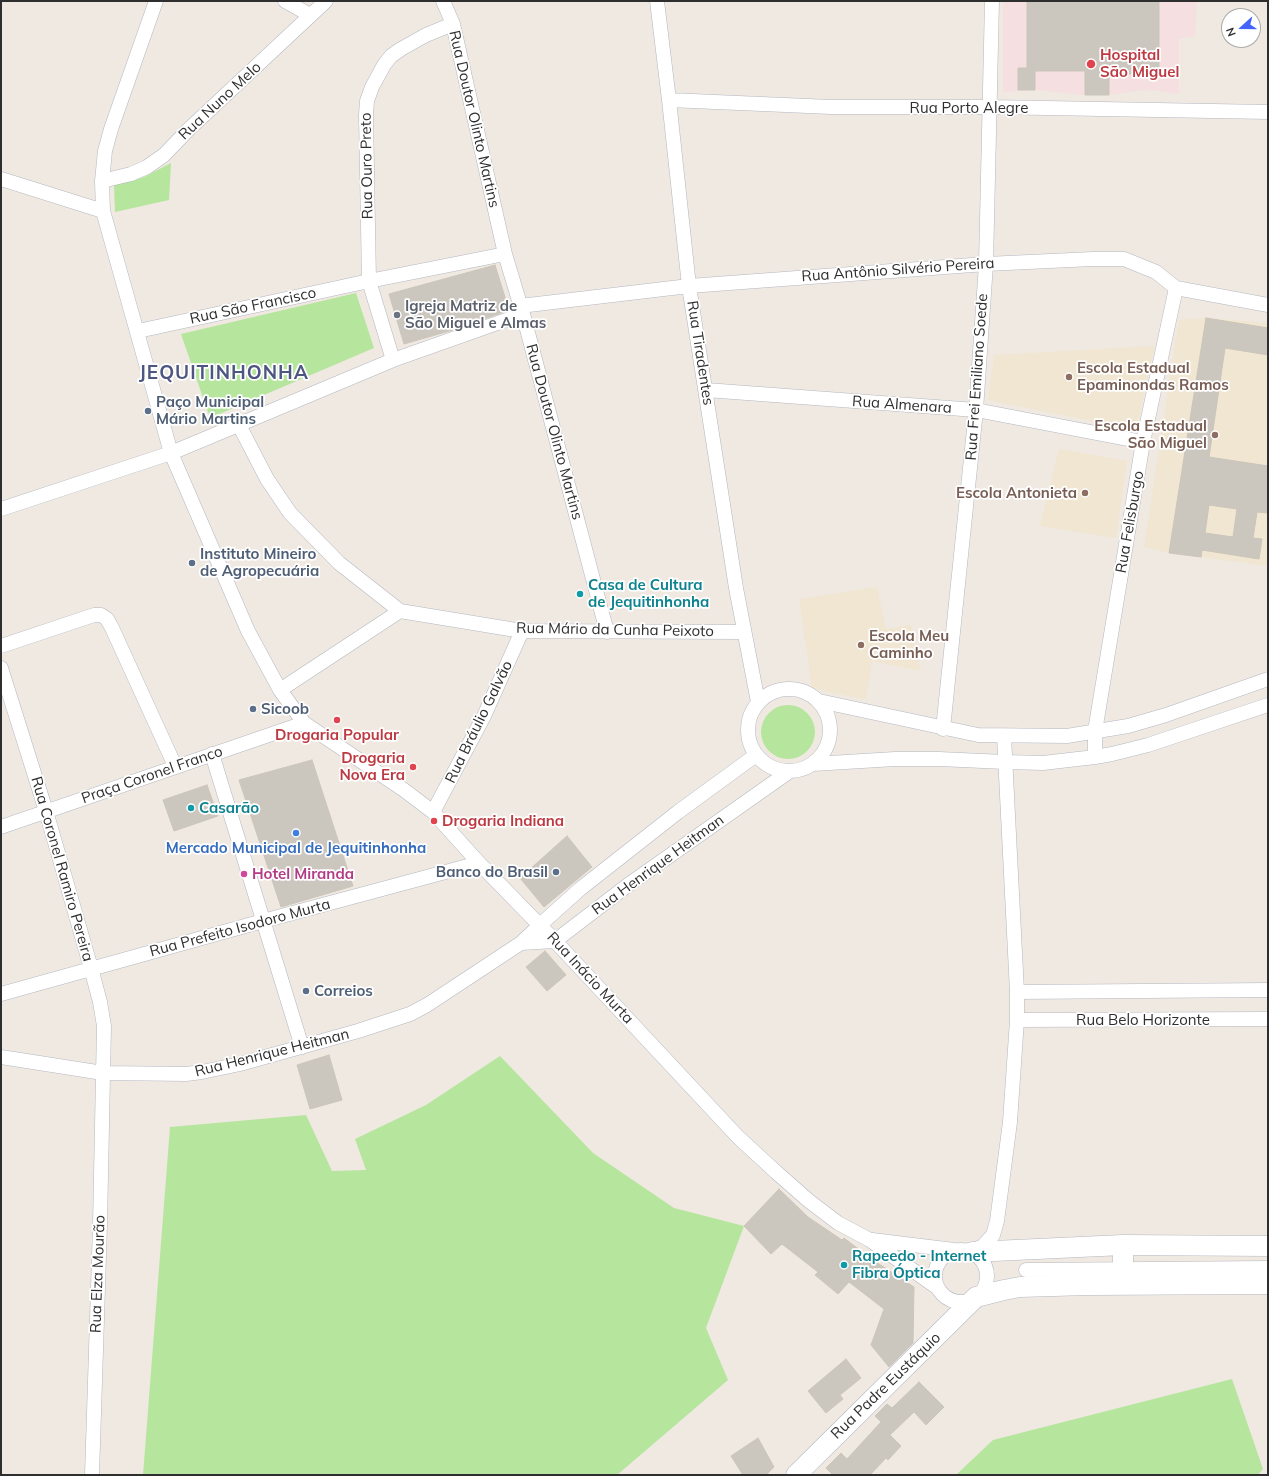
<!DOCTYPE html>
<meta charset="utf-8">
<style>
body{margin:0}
#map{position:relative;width:1269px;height:1476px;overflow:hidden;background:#efe9e1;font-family:Mulish,sans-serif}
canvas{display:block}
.frame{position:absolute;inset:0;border:2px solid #2e2e2e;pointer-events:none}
.north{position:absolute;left:1221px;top:8px;width:40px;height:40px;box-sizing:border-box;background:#fff;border:1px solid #ababab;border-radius:50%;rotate:249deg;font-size:11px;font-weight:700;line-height:16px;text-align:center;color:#2e2e2e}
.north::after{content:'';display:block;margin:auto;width:14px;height:18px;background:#4264fb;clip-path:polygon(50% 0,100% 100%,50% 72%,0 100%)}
</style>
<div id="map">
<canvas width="1269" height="1476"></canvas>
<div class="frame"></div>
<div class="north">N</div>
</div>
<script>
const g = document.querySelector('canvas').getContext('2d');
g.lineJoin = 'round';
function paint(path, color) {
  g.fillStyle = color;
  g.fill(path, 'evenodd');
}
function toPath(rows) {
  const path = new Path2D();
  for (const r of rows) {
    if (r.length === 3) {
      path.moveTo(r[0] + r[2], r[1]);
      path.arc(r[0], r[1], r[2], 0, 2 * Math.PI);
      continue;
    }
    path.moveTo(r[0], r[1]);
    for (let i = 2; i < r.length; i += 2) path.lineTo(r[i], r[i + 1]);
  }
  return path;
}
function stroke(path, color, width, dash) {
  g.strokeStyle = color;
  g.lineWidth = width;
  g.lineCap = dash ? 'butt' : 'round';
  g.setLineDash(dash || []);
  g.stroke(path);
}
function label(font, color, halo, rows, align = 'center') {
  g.font = font + ' Mulish,sans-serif';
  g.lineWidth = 3.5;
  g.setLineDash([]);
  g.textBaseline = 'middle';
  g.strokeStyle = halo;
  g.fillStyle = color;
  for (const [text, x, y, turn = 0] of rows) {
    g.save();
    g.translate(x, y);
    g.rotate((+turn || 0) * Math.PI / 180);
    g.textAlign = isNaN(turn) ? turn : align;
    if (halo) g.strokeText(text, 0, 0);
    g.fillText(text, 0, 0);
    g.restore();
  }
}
paint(toPath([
 [1206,318,1268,323,1268,566,1169,553,1144,547,1179,320],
 [1155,346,1136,430,988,400,994,355],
 [1059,449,1127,461,1116,538,1040,526],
 [877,587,886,629,911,625,921,671,872,661,866,700,812,688,799,599]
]), '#f0e6d1');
paint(toPath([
 [1003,1,1197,1,1195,36,1179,39,1179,94,1148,90,1138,91,1109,95,1085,95,1035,90,1003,92]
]), '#f5dfe0');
paint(toPath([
 [171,163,169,200,115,212,114,184,144,177],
 [356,293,374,348,210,418,181,334],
 [788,732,27],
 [500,1056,593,1153,674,1208,744,1226,706,1328,728,1380,617,1475,143,1475,170,1127,306,1115,332,1171,366,1170,355,1139,426,1105],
 [1232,1379,1263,1469,1258,1475,956,1475,993,1440]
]), '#b6e59e');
const building = toPath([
 [1027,1,1159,1,1159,70,1148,70,1148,74,1109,74,1109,95,1085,95,1085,71,1035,71,1035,90,1018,90,1018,68,1027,68,1027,1],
 [495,265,509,310,456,329,404,344,389,294,495,265],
 [1206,318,1268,328,1268,355,1225,348,1209,457,1268,466,1268,513,1257,512,1253,538,1262,539,1259,559,1202,550,1201,557,1169,553,1206,318],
 [1209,505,1237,509,1233,537,1205,533,1209,505],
 [312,760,353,886,281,907,239,780,312,760],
 [207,785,218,816,174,831,163,800,207,785],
 [567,836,592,867,544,907,520,878,567,836],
 [545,951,566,975,547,991,526,967,545,951],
 [329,1055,342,1100,310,1109,297,1065,329,1055],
 [779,1189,808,1217,842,1240,844,1238,873,1260,914,1287,913,1343,889,1367,871,1345,884,1309,849,1282,838,1294,815,1275,818,1272,782,1244,771,1254,744,1226,779,1189],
 [846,1359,861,1378,840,1395,843,1399,826,1413,808,1391,846,1359],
 [919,1382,944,1407,926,1425,914,1412,890,1435,901,1446,888,1460,886,1458,870,1475,833,1475,826,1468,841,1453,847,1459,881,1422,875,1416,887,1404,892,1408,919,1382],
 [758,1438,774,1467,766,1475,743,1475,731,1456,758,1438]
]);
paint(building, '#cbc7bf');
stroke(building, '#cbc5ba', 1);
const street = toPath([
 [156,1,111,129,105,151,102,181,103,211,171,453,248,631,280,690,304,723,404,790,433,812,479,863,555,941,738,1137,776,1172,809,1201,838,1223,870,1240,938,1288],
 [285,1,310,15],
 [443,1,453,24,505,254,523,314,607,632],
 [657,1,669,100,689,286,736,588,758,702],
 [669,100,831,107,990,107,1268,112],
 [1,179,103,211],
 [102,181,131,174,147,167,164,155,189,129,326,1],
 [520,306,689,286,986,264,1093,259,1124,259,1156,272,1176,288,1268,305],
 [138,331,369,281,505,254],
 [393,360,369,281,366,115,367,101,372,87,384,65,391,56,401,49,426,35,453,24],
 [706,390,976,410,1143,442],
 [239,425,267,479,290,513,339,563,400,611,522,631,744,632],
 [1,509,171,453,393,360,523,314],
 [1,646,94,615,101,615,107,619,112,628,175,766],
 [1,668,46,811,91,968,100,1002,104,1026,100,1225,92,1475],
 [789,730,41],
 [280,690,400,611],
 [819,701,978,735,1067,736,1128,726,1166,715,1268,679],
 [943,729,976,410,986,264,992,1],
 [212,754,302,1047],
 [1095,757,1095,731,1143,442,1176,288],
 [813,764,895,759,939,759,1005,762,1043,763,1095,757,1112,754,1148,745,1268,705],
 [433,812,484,716,522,631],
 [1,827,304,723],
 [521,943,555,941,628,885,790,771],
 [1017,992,1268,990],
 [1,994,263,921,479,863],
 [1017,1020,1268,1019],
 [1,1057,103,1073,186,1074,202,1072,240,1064,358,1031,410,1014,427,1005,521,943,540,925,580,889,678,812,756,755],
 [872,1240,954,1250],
 [961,1276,26],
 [972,1251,983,1246,993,1235,997,1221,1010,1122,1017,1020,1017,992,1004,736],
 [1026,1270,1268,1268]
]);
const secondary = toPath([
 [972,1252,1123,1245,1268,1246],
 [1123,1285,1123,1245],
 [796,1475,976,1297,1004,1290,1020,1287,1088,1285,1268,1284]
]);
stroke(street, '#b4b7c1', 15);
stroke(secondary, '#b4b7c1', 21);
stroke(street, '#fff', 14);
stroke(secondary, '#fff', 20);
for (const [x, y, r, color] of [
 [1091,64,5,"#e0444e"],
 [397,315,4,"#6b7280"],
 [1069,377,4,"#8d6e63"],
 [148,411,4,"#5c6f8a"],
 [1215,435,4,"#8d6e63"],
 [1085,493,4,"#8d6e63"],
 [192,563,4,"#5c6f8a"],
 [580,594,4,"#0f9aa8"],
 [861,645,4,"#8d6e63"],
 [253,709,4,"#5c6f8a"],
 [337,720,4,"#e0444e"],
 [413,767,4,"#e0444e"],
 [191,808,4,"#0f9aa8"],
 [434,821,4,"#e0444e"],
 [296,833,4,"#3f7fe0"],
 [556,872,4,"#5c6f8a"],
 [244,874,4,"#d1479c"],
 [306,991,4,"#5c6f8a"],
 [844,1265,4,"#0f9aa8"]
]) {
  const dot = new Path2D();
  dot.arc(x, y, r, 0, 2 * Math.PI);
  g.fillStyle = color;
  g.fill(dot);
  stroke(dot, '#fff', 1.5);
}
label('bold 15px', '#be3a42', '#fff', [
 ["Hospital",1100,55],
 ["São Miguel",1100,72],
 ["Drogaria Popular",337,735,"center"],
 ["Drogaria",405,758,"right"],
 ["Nova Era",405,775,"right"],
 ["Drogaria Indiana",442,821]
], 'left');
label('15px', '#2e2e2e', '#fff', [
 ["Rua Nuno Melo",220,101,-43],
 ["Rua Porto Alegre",969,108],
 ["Rua Doutor Olinto Martins",474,119,77],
 ["Rua Ouro Preto",367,166,-91],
 ["Rua Antônio Silvério Pereira",898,270,-4],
 ["Rua São Francisco",253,306,-12],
 ["Rua Tiradentes",700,353,81],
 ["Rua Frei Emiliano Soede",977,377,-86],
 ["Rua Almenara",902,405,4],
 ["Rua Doutor Olinto Martins",554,432,75],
 ["Rua Felisburgo",1130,522,-80],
 ["Rua Mário da Cunha Peixoto",615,630,1],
 ["Rua Bráulio Galvão",479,722,-64],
 ["Praça Coronel Franco",152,775,-19],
 ["Rua Henrique Heitman",658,865,-36],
 ["Rua Coronel Ramiro Pereira",62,869,74],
 ["Rua Prefeito Isodoro Murta",240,928,-15],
 ["Rua Inácio Murta",590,978,47],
 ["Rua Belo Horizonte",1143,1020],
 ["Rua Henrique Heitman",272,1053,-14],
 ["Rua Elza Mourão",98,1274,-88],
 ["Rua Padre Eustáquio",886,1386,-44]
]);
label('bold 15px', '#5b616d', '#fff', [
 ["Igreja Matriz de",405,306],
 ["São Miguel e Almas",405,323]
], 'left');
label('bold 15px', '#785e54', '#fff', [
 ["Escola Estadual",1077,368],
 ["Epaminondas Ramos",1077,385],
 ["Escola Estadual",1207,426,"right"],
 ["São Miguel",1207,443,"right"],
 ["Escola Antonieta",1077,493,"right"],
 ["Escola Meu",869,636],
 ["Caminho",869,653]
], 'left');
label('bold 15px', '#4e5e75', '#fff', [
 ["Paço Municipal",156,402],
 ["Mário Martins",156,419],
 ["Instituto Mineiro",200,554],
 ["de Agropecuária",200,571],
 ["Sicoob",261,709],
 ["Banco do Brasil",548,872,"right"],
 ["Correios",314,991]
], 'left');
label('bold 15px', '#0d838f', '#fff', [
 ["Casa de Cultura",588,585],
 ["de Jequitinhonha",588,602],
 ["Casarão",199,808],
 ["Rapeedo - Internet",852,1256],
 ["Fibra Óptica",852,1273]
], 'left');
label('bold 15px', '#366cbe', '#fff', [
 ["Mercado Municipal de Jequitinhonha",296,848]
]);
label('bold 15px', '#b23c85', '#fff', [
 ["Hotel Miranda",252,874]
], 'left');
g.letterSpacing = '1px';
label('bold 19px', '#4d5680', '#fff', [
 ["JEQUITINHONHA",224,373]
]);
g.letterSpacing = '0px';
</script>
